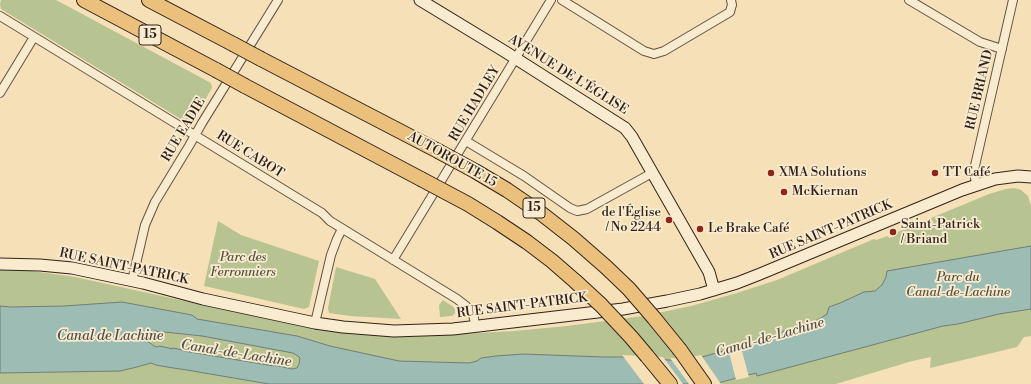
<!DOCTYPE html>
<meta charset="utf-8">
<style>
body{margin:0}
canvas{display:block;background:#f6e0b7}
</style>
<canvas width="1031" height="384"></canvas>
<script>
const g = document.querySelector('canvas').getContext('2d');
g.lineJoin = 'round';
function paint(path, color) {
  g.fillStyle = color;
  g.fill(path, 'evenodd');
}
function toPath(rows) {
  const path = new Path2D();
  for (const r of rows) {
    path.moveTo(r[0], r[1]);
    for (let i = 2; i < r.length; i += 2) path.lineTo(r[i], r[i + 1]);
  }
  return path;
}
function stroke(path, color, width, dash) {
  g.strokeStyle = color;
  g.lineWidth = width;
  g.lineCap = dash ? 'butt' : 'round';
  g.setLineDash(dash || []);
  g.stroke(path);
}
function label(font, color, halo, rows, align = 'center') {
  g.font = font + ' "Libre Bodoni",serif';
  g.lineWidth = 3.5;
  g.setLineDash([]);
  g.textBaseline = 'middle';
  g.strokeStyle = halo;
  g.fillStyle = color;
  for (const [text, x, y, turn = 0] of rows) {
    g.save();
    g.translate(x, y);
    g.rotate((+turn || 0) * Math.PI / 180);
    g.textAlign = isNaN(turn) ? turn : align;
    if (halo) g.strokeText(text, 0, 0);
    g.fillText(text, 0, 0);
    g.restore();
  }
}
paint(toPath([
 [1,0,56,0,211,83,212,88,192,122,190,122,189,124,1,9,0,5],
 [1014,188,1021,190,1028,196,1031,206,1031,336,1024,337,1017,347,930,368,931,357,912,361,836,384,0,384,0,270,32,271,75,277,299,326,350,334,406,337,514,331,567,326,643,316,691,306,737,293,777,280,874,239,876,240,888,236,889,238,894,236,893,235,895,234,895,233,989,194,1006,189],
 [218,221,241,235,319,261,309,307,304,309,204,286],
 [336,267,375,279,401,319,350,316,329,313,328,308],
 [443,300,455,308,455,313,452,316,440,317,439,305]
]), '#b8c392');
const water = toPath([
 [1031,246,1031,309,999,314,958,324,943,326,757,376,756,373,714,384,269,384,181,369,180,369,167,367,156,365,151,363,137,367,120,371,0,373,0,306,11,307,64,306,122,302,192,315,197,319,297,336,330,346,399,361,469,363,477,361,481,358,496,356,523,354,603,357,624,357,669,360,687,360,702,357,741,346,774,338,785,330,792,329,801,331,809,327,813,324,815,321,821,318,827,314,829,307,840,303,864,292,875,291,882,285,886,277,887,271,1031,246],
 [155,331,202,336,293,353,298,356,300,358,299,364,297,368,292,369,274,365,274,366,184,351,183,350,172,348,172,349,169,348,159,346,158,347,154,346,146,340,147,334,155,331]
]);
paint(water, '#9dbcb4');
stroke(water, '#717e77', 1);
paint(toPath([
 [740,344,749,377,736,380,728,348],
 [622,355,663,357,683,384,644,384],
 [701,355,721,384,689,384,670,358,686,358]
]), '#f6e0b7');
const minor = toPath([
 [562,0,644,51,654,54,664,51,725,15,730,12,731,8,732,5,731,0],
 [909,0,980,42,1002,49],
 [0,16,322,213,330,221,457,299,466,306,472,313,474,318,475,326],
 [0,93,34,37],
 [466,141,524,176,570,208,577,211,587,209,652,173],
 [976,185,974,170,1013,0],
 [393,260,551,0],
 [132,281,145,225,155,202,189,146,202,123,278,0],
 [315,323,331,255,337,239,342,229]
]);
const secondary = toPath([
 [420,0,504,51,625,128,632,137,709,272,714,290],
 [0,264,40,265,72,268,143,283,203,299,315,323,343,327,394,331,453,329,623,309,667,301,700,294,737,283,760,274,962,190,995,179,1018,176,1031,177]
]);
const motorway = toPath([
 [84,0,216,70],
 [149,0,233,44],
 [261,59,438,151],
 [245,86,421,179],
 [680,350,704,384],
 [647,356,670,384]
]);
stroke(minor, '#625242', 10);
stroke(secondary, '#30221b', 13);
stroke(motorway, '#30221b', 16);
stroke(minor, '#f9ebd0', 8);
stroke(secondary, '#f9ebd0', 11);
stroke(motorway, '#ebc07c', 14);
const motorwayBridge = toPath([
 [233,44,261,59],
 [216,70,245,86],
 [438,151,475,171,507,190,542,214,574,239,606,267,629,289,654,318,680,350],
 [421,179,468,204,497,222,527,242,552,261,575,281,601,305,631,337,647,356]
]);
stroke(motorwayBridge, '#30221b', 16, []);
stroke(motorwayBridge, '#ebc07c', 14);
for (const [x, y, r, color] of [
 [771,173,4,"#8f2418"],
 [935,173,4,"#8f2418"],
 [784,192,4,"#8f2418"],
 [669,220,4,"#8f2418"],
 [700,229,4,"#8f2418"],
 [893,232,4,"#8f2418"]
]) {
  const dot = new Path2D();
  dot.arc(x, y, r, 0, 2 * Math.PI);
  g.fillStyle = color;
  g.fill(dot);
  stroke(dot, '#f9ebd0', 1.5);
}
for (const [x, y, w] of [
 [150,35,22],
 [534,208,22]
]) {
  const box = new Path2D();
  box.roundRect(x - w / 2, y - 10, w, 20, 3);
  g.fillStyle = '#f9ebd0';
  g.fill(box);
  stroke(box, '#30221b', 1);
}
label('bold 12px', '#30221b', null, [
 ["15",150,35],
 ["15",534,208]
]);
label('13px', '#30221b', '#f9ebd0', [
 ["AVENUE DE L'ÉGLISE",568,75,32],
 ["RUE BRIAND",980,90,-77],
 ["RUE HADLEY",475,104,-59],
 ["RUE EADIE",184,130,-59],
 ["RUE CABOT",250,155,32],
 ["AUTOROUTE 15",452,160,29],
 ["RUE SAINT-PATRICK",831,230,-23],
 ["RUE SAINT-PATRICK",124,267,12],
 ["RUE SAINT-PATRICK",522,306,-7]
]);
label('13px', '#30221b', '#f9ebd0', [
 ["XMA Solutions",779,173],
 ["TT Café",943,173],
 ["McKiernan",792,192],
 ["de l'Église",661,213,"right"],
 ["/ No 2244",661,228,"right"],
 ["Saint-Patrick",901,225],
 ["/ Briand",901,240],
 ["Le Brake Café",708,229]
], 'left');
label('italic 13px', '#59523f', '#f9ebd0', [
 ["Parc des",243,258],
 ["Ferronniers",243,273],
 ["Parc du",958,278],
 ["Canal-de-Lachine",958,293]
]);
label('italic 14px', '#515049', '#f9ebd0', [
 ["Canal de Lachine",110,337],
 ["Canal-de-Lachine",770,338,-16],
 ["Canal-de-Lachine",236,354,9]
]);
</script>
